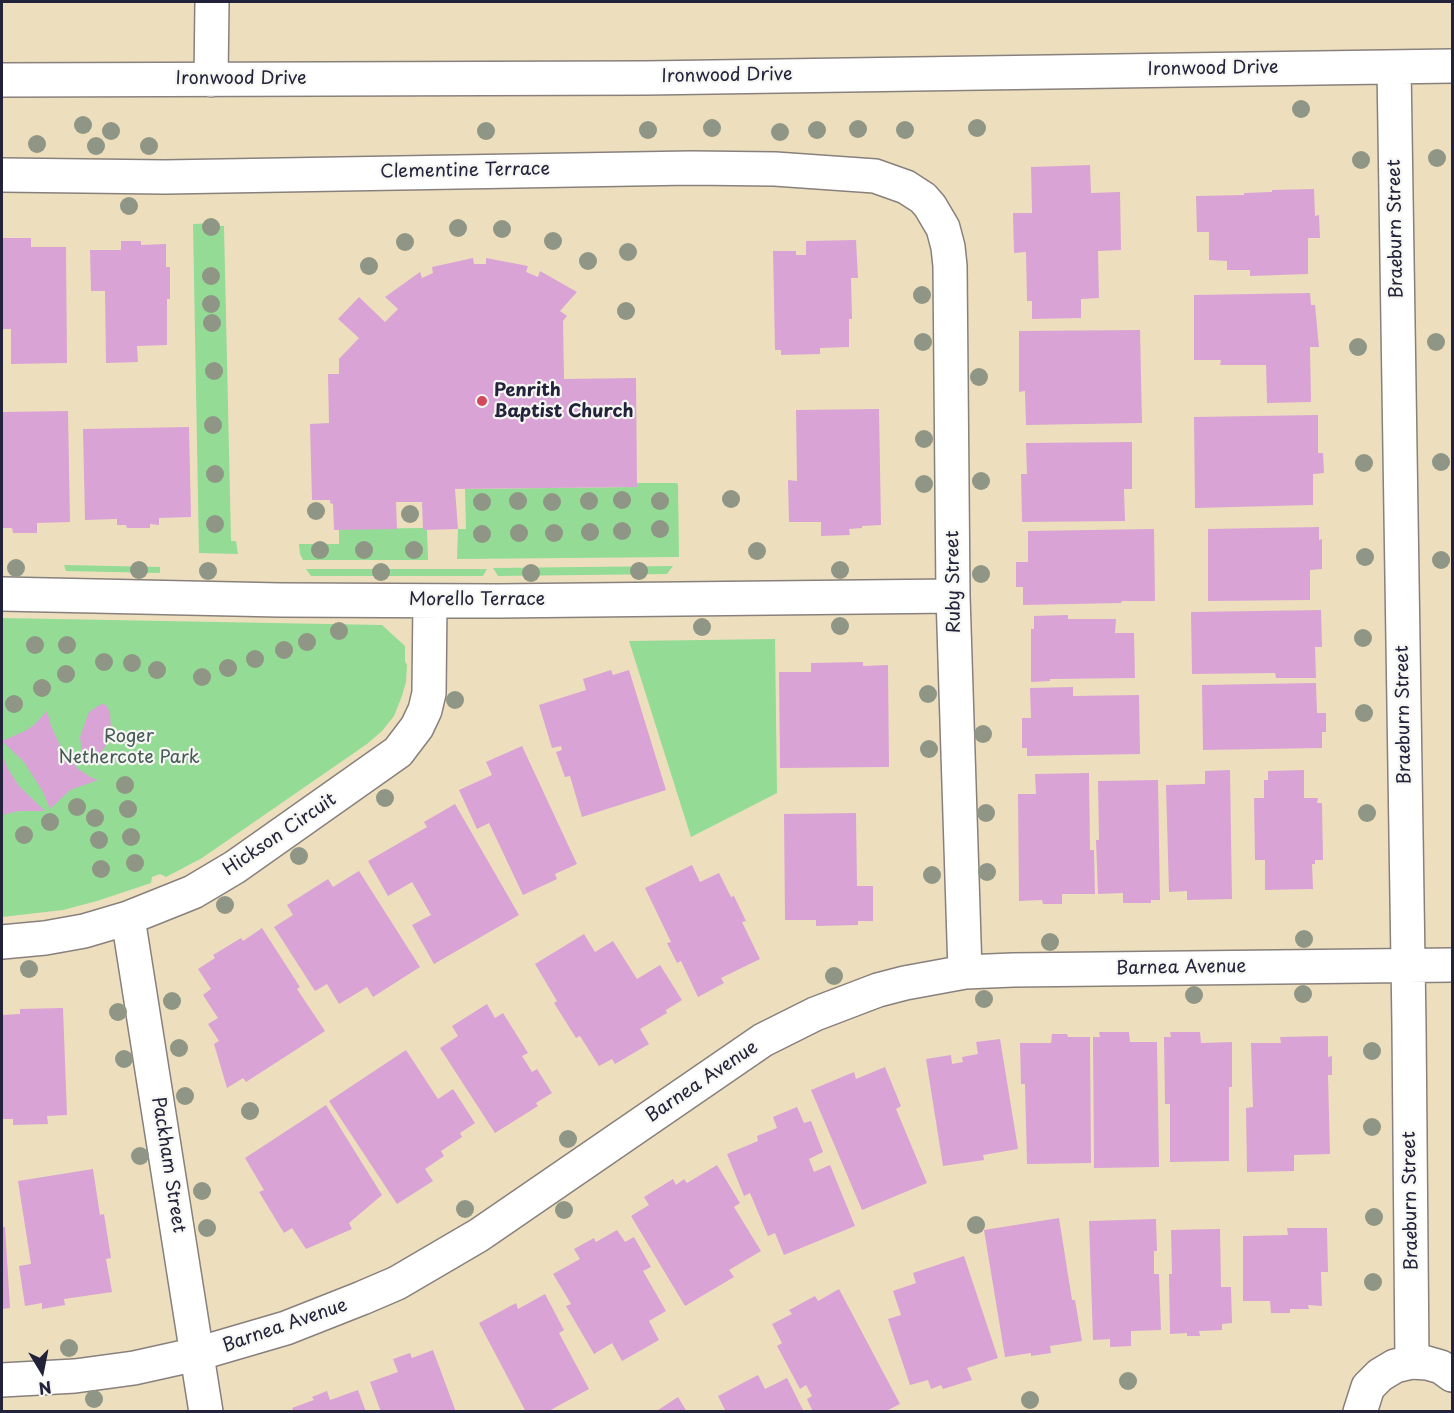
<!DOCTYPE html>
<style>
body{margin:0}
#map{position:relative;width:1454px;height:1413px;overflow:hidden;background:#eddfbe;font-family:"Playpen Sans",sans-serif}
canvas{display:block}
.frame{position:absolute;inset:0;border:3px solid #22223b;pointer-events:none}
.north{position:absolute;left:12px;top:1341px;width:60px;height:60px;-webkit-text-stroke:4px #f6f6f2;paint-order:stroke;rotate:170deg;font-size:16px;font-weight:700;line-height:24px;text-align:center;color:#22223b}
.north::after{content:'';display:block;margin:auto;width:21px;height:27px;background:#22223b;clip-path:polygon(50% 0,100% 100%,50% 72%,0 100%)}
</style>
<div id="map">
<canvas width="1454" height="1413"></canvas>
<div class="frame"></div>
<div class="north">N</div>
</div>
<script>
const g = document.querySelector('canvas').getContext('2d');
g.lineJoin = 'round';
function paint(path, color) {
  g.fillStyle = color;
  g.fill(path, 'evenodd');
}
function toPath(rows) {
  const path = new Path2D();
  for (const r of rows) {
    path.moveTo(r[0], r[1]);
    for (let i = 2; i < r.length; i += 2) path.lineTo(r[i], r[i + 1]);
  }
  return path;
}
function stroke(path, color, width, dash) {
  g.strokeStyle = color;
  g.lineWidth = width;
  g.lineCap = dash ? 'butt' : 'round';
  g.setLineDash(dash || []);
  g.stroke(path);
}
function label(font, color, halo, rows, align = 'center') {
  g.font = font + ' "Playpen Sans",sans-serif';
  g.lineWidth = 4.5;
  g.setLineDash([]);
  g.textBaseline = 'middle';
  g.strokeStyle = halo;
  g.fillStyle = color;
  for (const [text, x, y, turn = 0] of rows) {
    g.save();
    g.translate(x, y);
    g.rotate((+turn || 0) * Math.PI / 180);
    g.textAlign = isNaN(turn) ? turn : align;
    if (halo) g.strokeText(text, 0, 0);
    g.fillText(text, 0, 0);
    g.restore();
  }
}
paint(toPath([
 [1223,2,1452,2,1452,3,1223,3],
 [216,223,216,226,224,226,231,541,236,541,238,554,199,553,193,224],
 [637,483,677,483,678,485,679,557,457,559,458,529,466,529,465,489,637,487],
 [423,528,423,530,427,530,428,560,303,560,300,554,299,544,339,544,339,529],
 [64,565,160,567,160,573,66,571],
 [673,566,667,574,498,576,493,568],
 [306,569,487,569,483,576,311,576],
 [2,618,382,625,405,646,405,661,407,665,406,682,402,696,394,716,382,731,367,744,202,858,166,877,160,874,152,877,151,883,97,901,63,910,2,917],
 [775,639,777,793,691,837,629,641]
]), '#94db95');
paint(toPath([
 [1090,165,1091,193,1120,192,1121,250,1098,251,1099,298,1081,299,1081,318,1032,319,1032,301,1027,301,1026,252,1014,253,1013,213,1032,213,1031,167],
 [1314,189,1315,216,1319,215,1320,238,1308,238,1308,274,1250,276,1250,270,1227,270,1227,261,1209,260,1209,232,1197,232,1196,196,1244,195,1244,193,1272,192,1272,190],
 [3,238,31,238,31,247,66,247,67,363,11,364,11,329,2,329],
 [856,240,858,278,851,278,852,319,849,319,849,347,820,348,820,354,781,355,781,350,775,350,773,251,796,251,796,255,806,255,806,241],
 [121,241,141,241,141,245,166,244,166,267,170,267,170,299,167,299,167,345,137,346,138,362,106,363,105,291,91,291,90,250,121,250],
 [473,258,474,264,486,264,486,258,528,266,526,272,538,277,540,271,577,292,560,311,567,316,563,321,564,379,636,378,637,487,455,489,458,529,423,530,422,502,396,502,397,529,334,530,333,504,330,503,330,500,312,500,310,424,329,423,328,374,339,374,339,359,359,338,338,319,359,297,385,322,398,309,385,297,420,272,422,278,433,273,432,267],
 [1310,293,1311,305,1315,305,1319,347,1310,347,1311,402,1267,403,1266,365,1220,365,1221,360,1194,360,1194,295],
 [1140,330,1142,423,1026,425,1025,391,1019,392,1019,331],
 [879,409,881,525,862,526,862,528,849,529,850,535,821,536,821,522,789,522,788,480,797,481,796,410],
 [68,411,70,522,37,523,37,533,13,533,12,528,2,528,2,412],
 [1318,415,1318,453,1323,453,1324,473,1313,474,1313,505,1195,508,1194,417],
 [189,427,191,517,159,518,159,525,150,524,150,528,127,528,126,525,117,525,117,519,85,520,83,429],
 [1132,442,1132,489,1124,489,1125,521,1022,522,1021,474,1027,474,1026,443],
 [1319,527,1319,540,1322,539,1322,569,1310,570,1310,600,1208,601,1208,529],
 [1154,529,1155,601,1122,601,1121,603,1023,605,1023,587,1016,587,1016,562,1028,562,1028,531],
 [1321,610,1322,647,1315,647,1316,678,1276,678,1275,673,1192,674,1191,612],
 [1068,615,1068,619,1116,619,1115,633,1134,633,1135,678,1050,679,1050,681,1031,682,1031,629,1034,629,1034,616],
 [863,662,863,666,888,665,889,767,780,768,779,672,811,672,811,663],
 [611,670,613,675,629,670,666,790,582,817,570,776,565,777,556,752,562,750,561,746,552,748,539,705,586,690,583,679],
 [1316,683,1317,713,1326,713,1326,732,1322,732,1322,748,1203,750,1202,685],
 [1073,687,1073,696,1139,695,1140,754,1027,756,1027,748,1022,748,1022,718,1031,718,1030,688],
 [101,704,106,705,110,712,111,733,107,744,98,757,89,760,82,753,80,737,89,712],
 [47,711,51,726,61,747,78,769,92,778,98,780,70,790,50,809,43,792,24,762,2,741,25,731,34,725],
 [522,746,577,864,555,874,557,879,523,895,489,823,477,829,459,790,492,775,486,762],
 [2,754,8,769,19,786,45,811,19,811,2,815],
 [1230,770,1232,899,1187,900,1187,891,1169,892,1166,785,1205,784,1205,771],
 [1304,770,1304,798,1318,798,1317,803,1322,803,1323,860,1315,860,1315,864,1312,864,1313,889,1265,890,1265,860,1255,860,1254,798,1264,798,1264,780,1268,780,1268,771],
 [1089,773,1090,850,1094,850,1095,894,1062,894,1062,904,1043,904,1042,900,1019,901,1018,794,1036,794,1035,774],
 [1158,780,1160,900,1151,900,1151,903,1123,903,1123,893,1098,894,1096,840,1099,840,1098,781],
 [455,804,519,915,434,964,412,925,431,915,412,882,388,896,368,861,427,827,424,822],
 [856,813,857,886,873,886,873,921,858,921,858,925,816,926,816,920,785,920,784,814],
 [692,865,700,882,719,873,731,897,734,896,746,921,742,922,760,959,721,978,724,983,698,997,681,961,677,963,667,943,671,942,645,888],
 [359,871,420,967,373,997,367,987,339,1004,327,984,315,991,274,927,293,915,287,905,328,879,333,887],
 [262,928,300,987,297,989,325,1031,246,1082,243,1078,227,1088,214,1044,219,1041,208,1024,218,1018,203,995,211,989,198,969,215,958,213,955,241,938,243,941],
 [584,934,595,952,613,941,637,979,660,965,682,1000,666,1010,667,1013,640,1029,649,1044,615,1064,612,1059,599,1066,580,1036,576,1038,554,1003,557,1001,535,964],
 [487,1004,495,1018,503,1013,528,1053,522,1056,532,1072,537,1069,552,1093,536,1103,538,1106,495,1133,440,1048,458,1036,452,1026],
 [63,1008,67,1115,47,1116,48,1124,13,1125,13,1119,2,1119,2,1015,20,1014,20,1009],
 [1099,1032,1129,1032,1130,1042,1157,1042,1159,1167,1094,1168,1093,1037,1100,1037],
 [1170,1032,1200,1032,1201,1043,1232,1042,1232,1087,1229,1087,1229,1161,1170,1162,1170,1104,1165,1104,1164,1037,1171,1037],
 [1052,1034,1067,1034,1068,1037,1090,1037,1091,1163,1027,1164,1025,1084,1021,1084,1020,1043,1051,1043],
 [1328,1036,1328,1057,1332,1056,1332,1075,1328,1075,1330,1154,1294,1155,1294,1171,1247,1172,1246,1108,1253,1107,1251,1043,1281,1043,1280,1037],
 [1000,1039,1018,1149,983,1155,984,1160,943,1166,926,1059,951,1055,952,1064,963,1062,962,1057,978,1054,976,1042],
 [406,1050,438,1099,453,1089,475,1123,460,1133,462,1137,441,1151,444,1156,425,1169,433,1181,397,1204,329,1101],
 [885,1067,901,1106,896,1109,927,1183,862,1210,811,1090,854,1072,856,1079],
 [326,1105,382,1195,349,1223,352,1229,306,1249,292,1228,284,1233,259,1192,264,1190,245,1158],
 [797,1107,804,1123,811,1121,823,1152,809,1159,814,1172,830,1165,855,1226,784,1255,775,1233,768,1236,750,1193,744,1196,727,1154,758,1141,757,1136,777,1128,773,1117],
 [717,1165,740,1203,734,1207,761,1251,729,1270,734,1277,685,1306,631,1216,649,1205,644,1197,673,1179,676,1185,684,1179,687,1183],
 [93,1169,100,1215,104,1214,111,1258,106,1259,112,1292,64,1299,65,1305,42,1309,42,1303,25,1306,19,1266,31,1264,18,1181],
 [1059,1218,1072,1300,1075,1300,1082,1341,1050,1346,1051,1353,1031,1356,1031,1353,1005,1357,984,1230],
 [1156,1219,1157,1251,1154,1251,1154,1274,1159,1274,1161,1330,1131,1331,1131,1346,1110,1347,1110,1339,1093,1340,1089,1221],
 [2,1227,5,1227,10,1308,2,1309],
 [1287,1228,1327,1228,1328,1272,1321,1272,1322,1306,1308,1305,1309,1309,1290,1309,1290,1313,1271,1313,1270,1301,1243,1301,1243,1236,1288,1235],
 [1220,1229,1221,1287,1231,1287,1232,1323,1222,1324,1222,1330,1199,1331,1200,1336,1187,1336,1187,1333,1170,1334,1169,1274,1172,1274,1171,1230],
 [617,1230,625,1242,634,1237,651,1267,643,1271,666,1311,649,1321,659,1340,622,1361,612,1343,594,1354,566,1306,571,1304,553,1274,580,1259,574,1249,594,1238,596,1242],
 [964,1256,998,1358,967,1368,972,1380,943,1389,941,1385,931,1389,928,1380,910,1385,888,1319,901,1315,893,1291,916,1283,913,1273],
 [839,1289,900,1404,884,1412,813,1412,807,1399,812,1396,806,1385,800,1389,777,1346,782,1343,772,1324,792,1314,789,1310,815,1296,818,1301],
 [545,1294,564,1330,559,1333,589,1389,547,1412,526,1412,479,1323,516,1303,518,1309],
 [433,1350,456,1412,381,1412,370,1382,398,1372,393,1359,410,1353,412,1358],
 [758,1375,765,1389,787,1378,804,1412,726,1412,718,1396],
 [358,1390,366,1412,294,1412,292,1408,314,1400,312,1397,327,1391,330,1400],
 [678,1397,687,1412,655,1412]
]), '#d9a3d5');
const minor = toPath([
 [1394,67,1409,1026,1412,1362],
 [2,80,646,78,1452,66],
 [211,80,212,2],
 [2,175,165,177,691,168,775,169,875,176,906,187,923,198,930,206,943,228,948,247,950,266,953,596,965,972],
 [2,594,280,600,498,601,953,596],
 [128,918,206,1412],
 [2,942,45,938,84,931,128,918,193,892,235,867,398,752,417,727,425,710,429,693,430,601],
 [2,1380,75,1376,134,1368,197,1354,286,1328,362,1298,397,1283,479,1235,763,1040,815,1014,878,990,905,983,965,972,1013,970,1452,965]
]);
const tertiary = toPath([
 [1360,1412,1368,1387,1380,1375,1395,1366,1412,1362,1427,1363,1441,1367,1452,1375]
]);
stroke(minor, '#88807c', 36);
stroke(tertiary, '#88807c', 36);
stroke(minor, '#fff', 33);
stroke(tertiary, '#fff', 33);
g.fillStyle = '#909685';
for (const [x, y] of [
 [1301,109],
 [83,125],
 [712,128],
 [977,128],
 [858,129],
 [648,130],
 [817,130],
 [905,130],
 [111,131],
 [486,131],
 [780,132],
 [37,144],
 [96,146],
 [149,146],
 [1437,158],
 [1361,160],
 [129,206],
 [211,227],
 [458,228],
 [502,229],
 [553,241],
 [405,242],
 [628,252],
 [588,261],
 [369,266],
 [211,276],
 [922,295],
 [211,304],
 [626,311],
 [212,323],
 [923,342],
 [1436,342],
 [1358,347],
 [214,371],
 [979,377],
 [213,425],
 [924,439],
 [1441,462],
 [1364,463],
 [215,474],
 [981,481],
 [924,484],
 [731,499],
 [622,500],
 [518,501],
 [589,501],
 [660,501],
 [482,502],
 [552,502],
 [316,511],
 [410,514],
 [215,524],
 [660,529],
 [622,531],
 [590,532],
 [519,533],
 [554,533],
 [482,534],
 [320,550],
 [364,550],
 [414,550],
 [757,551],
 [1365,557],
 [1441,560],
 [16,568],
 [139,570],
 [840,570],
 [208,571],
 [639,571],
 [381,572],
 [531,573],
 [981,574],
 [840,626],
 [702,627],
 [339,631],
 [1363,638],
 [307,642],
 [35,645],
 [67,645],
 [284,650],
 [255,659],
 [104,662],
 [132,663],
 [228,668],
 [157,670],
 [66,674],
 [202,677],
 [42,688],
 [928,694],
 [455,700],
 [14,704],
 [1364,713],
 [983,734],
 [929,749],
 [125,785],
 [385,798],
 [77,807],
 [128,809],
 [986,813],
 [1367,813],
 [95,818],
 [50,822],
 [24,835],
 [131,837],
 [99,840],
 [299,856],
 [135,863],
 [101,869],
 [987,872],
 [932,875],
 [225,905],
 [1304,939],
 [1050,942],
 [29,969],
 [834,976],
 [1303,994],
 [1194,995],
 [984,999],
 [172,1001],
 [118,1012],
 [179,1048],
 [1372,1051],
 [124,1059],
 [185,1096],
 [250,1111],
 [1372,1127],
 [568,1139],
 [140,1156],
 [202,1191],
 [465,1209],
 [564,1210],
 [1374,1217],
 [976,1225],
 [207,1228],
 [1373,1282],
 [69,1348],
 [1128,1381],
 [94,1399],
 [1030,1400]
]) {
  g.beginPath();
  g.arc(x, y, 9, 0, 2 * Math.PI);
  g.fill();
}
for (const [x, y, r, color] of [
 [482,401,6,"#d1495b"]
]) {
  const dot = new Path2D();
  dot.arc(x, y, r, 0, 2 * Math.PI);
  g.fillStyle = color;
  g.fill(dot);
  stroke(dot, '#f6f6f2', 2);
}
label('18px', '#22223b', '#f6f6f2', [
 ["Ironwood Drive",1213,69,-1],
 ["Ironwood Drive",727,76,-1],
 ["Ironwood Drive",241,79],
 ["Clementine Terrace",465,171,-1],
 ["Braeburn Street",1396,229,-91],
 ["Ruby Street",954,582,-91],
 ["Morello Terrace",477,600],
 ["Braeburn Street",1404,715,-91],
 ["Hickson Circuit",280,835,-34],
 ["Barnea Avenue",1181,968,-1],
 ["Barnea Avenue",702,1082,-34],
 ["Packham Street",168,1165,81],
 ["Braeburn Street",1411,1201,-91],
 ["Barnea Avenue",285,1326,-19]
]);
label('bold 18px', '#22223b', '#f6f6f2', [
 ["Penrith",494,391],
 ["Baptist Church",494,412]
], 'left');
label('18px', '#445a56', '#f6f6f2', [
 ["Roger",129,737],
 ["Nethercote Park",129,758]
]);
</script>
